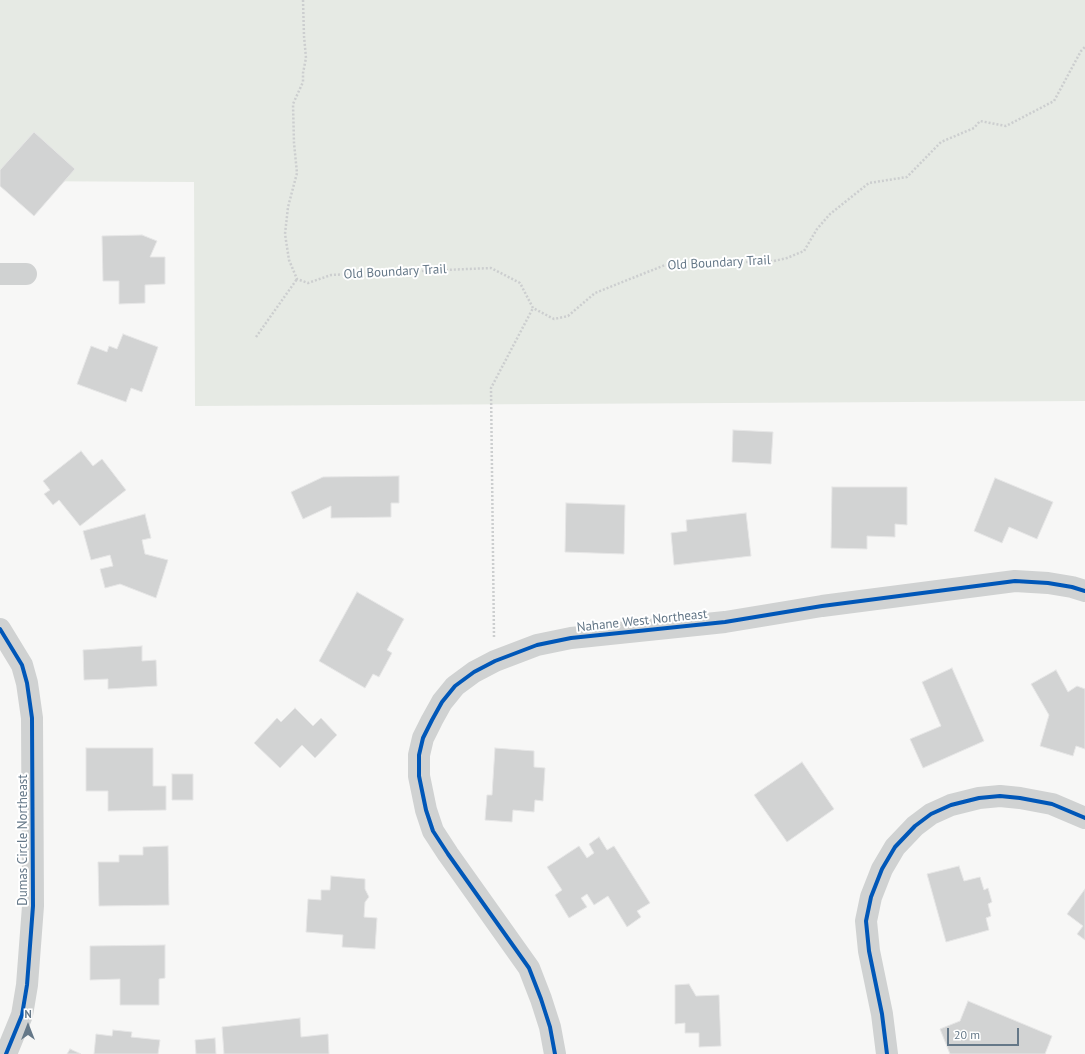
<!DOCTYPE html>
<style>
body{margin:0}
#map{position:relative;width:1085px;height:1054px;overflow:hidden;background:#f7f7f6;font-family:"PT Sans",sans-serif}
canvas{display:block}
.north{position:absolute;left:8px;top:1006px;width:40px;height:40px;-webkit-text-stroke:3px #fff;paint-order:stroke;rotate:0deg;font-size:11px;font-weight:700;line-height:16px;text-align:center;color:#657888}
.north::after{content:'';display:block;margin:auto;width:14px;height:18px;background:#657888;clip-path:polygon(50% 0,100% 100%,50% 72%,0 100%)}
.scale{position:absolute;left:947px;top:1028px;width:72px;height:18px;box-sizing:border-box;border:2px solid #657888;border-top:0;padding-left:5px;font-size:12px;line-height:14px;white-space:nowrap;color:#657888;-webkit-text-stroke:3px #fff;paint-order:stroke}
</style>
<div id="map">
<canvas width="1085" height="1054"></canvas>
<div class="north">N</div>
<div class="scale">20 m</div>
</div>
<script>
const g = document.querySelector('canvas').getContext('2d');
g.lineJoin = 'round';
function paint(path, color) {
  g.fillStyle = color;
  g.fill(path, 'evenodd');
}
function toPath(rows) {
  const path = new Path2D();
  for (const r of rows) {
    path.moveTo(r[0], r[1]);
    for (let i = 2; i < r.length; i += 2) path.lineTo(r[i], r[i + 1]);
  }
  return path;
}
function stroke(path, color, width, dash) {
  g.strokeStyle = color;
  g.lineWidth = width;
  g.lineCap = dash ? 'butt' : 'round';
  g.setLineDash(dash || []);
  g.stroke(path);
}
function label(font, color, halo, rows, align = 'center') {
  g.font = font + ' "PT Sans",sans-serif';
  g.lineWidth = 4;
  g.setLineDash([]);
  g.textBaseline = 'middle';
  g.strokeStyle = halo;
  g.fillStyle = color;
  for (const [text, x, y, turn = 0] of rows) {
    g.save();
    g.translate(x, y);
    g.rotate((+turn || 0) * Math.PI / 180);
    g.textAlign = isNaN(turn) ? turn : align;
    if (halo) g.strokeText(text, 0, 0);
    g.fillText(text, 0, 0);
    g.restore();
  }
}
paint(toPath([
 [0,0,1085,0,1085,401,195,406,194,182,0,181]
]), '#e6eae4');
const building = toPath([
 [34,132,75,169,34,216,0,186,0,170,34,132],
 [142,235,157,241,150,257,165,257,165,284,145,285,145,303,119,304,119,281,103,281,102,236,142,235],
 [123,334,158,347,142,392,131,388,126,402,77,384,91,346,107,352,109,346,117,349,123,334],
 [733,430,773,432,771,464,732,462,733,430],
 [81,451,93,466,102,459,126,490,80,526,59,500,53,505,44,494,50,490,43,481,81,451],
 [399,476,399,503,391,503,391,517,331,518,331,506,303,519,291,492,323,477,399,476],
 [995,478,1053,502,1037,539,1009,527,1002,543,974,531,995,478],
 [832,487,907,487,907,525,895,524,895,537,867,536,867,549,831,548,832,487],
 [566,503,625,505,624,554,565,552,566,503],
 [746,513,751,556,674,565,671,533,687,531,686,520,746,513],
 [145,514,151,538,142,540,145,554,168,560,156,598,120,584,105,588,100,569,113,566,110,555,91,560,83,531,145,514],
 [357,592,404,619,387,650,392,653,379,677,373,674,365,688,319,661,357,592],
 [142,646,142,661,156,660,157,686,108,689,108,679,84,680,83,650,142,646],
 [952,668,984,741,923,768,910,739,941,726,922,682,952,668],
 [1056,670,1068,692,1077,686,1085,689,1085,749,1076,746,1073,756,1040,746,1049,715,1031,684,1056,670],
 [295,708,313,726,321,718,337,735,315,758,302,745,280,768,254,743,277,718,281,722,295,708],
 [86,748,153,748,153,786,166,786,166,810,108,811,108,791,86,791,86,748],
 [495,748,534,751,534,767,545,768,543,801,535,800,534,812,513,810,512,822,485,820,487,795,492,795,495,748],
 [802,762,834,809,787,842,754,795,802,762],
 [172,774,193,774,193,800,172,800,172,774],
 [599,837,607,850,614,846,650,903,637,911,641,917,627,927,608,896,594,905,587,894,581,898,587,907,569,918,555,895,562,890,547,867,579,846,587,858,594,853,589,844,599,837],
 [168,846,169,905,99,906,98,862,119,862,119,855,143,855,143,847,168,846],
 [959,866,964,881,980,877,984,890,988,888,992,902,988,904,991,916,986,918,989,930,946,942,927,874,959,866],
 [331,876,365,879,365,889,369,897,365,902,364,917,377,918,375,949,342,947,343,935,306,932,308,899,321,900,321,890,330,890,331,876],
 [1085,889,1085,940,1077,934,1083,926,1067,914,1085,889],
 [165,945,165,978,159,979,159,1005,120,1005,120,979,90,980,90,946,165,945],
 [689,984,696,996,719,995,721,1046,699,1047,699,1033,685,1033,685,1023,675,1024,675,985,689,984],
 [968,1001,1052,1036,1045,1054,950,1054,940,1029,960,1021,968,1001],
 [300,1018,301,1037,328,1034,329,1054,224,1054,222,1027,300,1018],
 [113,1030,132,1032,131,1037,160,1040,158,1054,94,1054,96,1034,112,1036,113,1030],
 [215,1038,216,1054,196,1054,195,1040,215,1038],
 [70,1049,81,1054,67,1054,70,1049]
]);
paint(building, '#d2d3d3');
stroke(building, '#e6e6e6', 1);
stroke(toPath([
 [303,0,304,36,306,58,303,73,303,82,293,104,294,143,297,173,288,207,285,234,289,260,297,279,308,283,331,275,491,268,520,283,533,308,554,319,568,316,595,293,665,265,774,261,787,258,804,251,817,229,830,214,869,183,907,177,941,142,974,128,980,121,1006,126,1054,101,1081,51,1085,47],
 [256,337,297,279],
 [494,637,491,388,533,308]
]), '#cccecf', 2.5, [2, 2]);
stroke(toPath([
 [0,274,26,274],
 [0,629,22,665,27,683,32,718,33,906,27,985,22,1015,6,1054],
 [555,1054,550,1027,541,999,529,968,448,854,433,831,426,810,419,776,419,755,423,738,432,720,442,702,455,686,474,672,495,661,537,645,571,638,725,622,822,606,1015,581,1048,583,1072,587,1085,591],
 [887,1054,882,1014,869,951,866,921,871,897,882,869,895,847,915,826,931,814,951,805,979,798,1000,796,1020,798,1052,804,1085,818]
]), '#d0d2d2', 22);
stroke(toPath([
 [0,629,22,665,27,683,32,718,33,906,27,985,22,1015,6,1054],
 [555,1054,550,1027,541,999,529,968,448,854,433,831,426,810,419,776,419,755,423,738,432,720,442,702,455,686,474,672,495,661,537,645,571,638,725,622,822,606,1015,581,1048,583,1072,587,1085,591],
 [887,1054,882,1014,869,951,866,921,871,897,882,869,895,847,915,826,931,814,951,805,979,798,1000,796,1020,798,1052,804,1085,818]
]), '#0057b8', 4);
label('13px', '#657888', '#fff', [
 ["Old Boundary Trail",719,263,-3],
 ["Old Boundary Trail",395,272,-3],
 ["Nahane West Northeast",642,621,-6],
 ["Dumas Circle Northeast",23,840,-90]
]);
</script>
